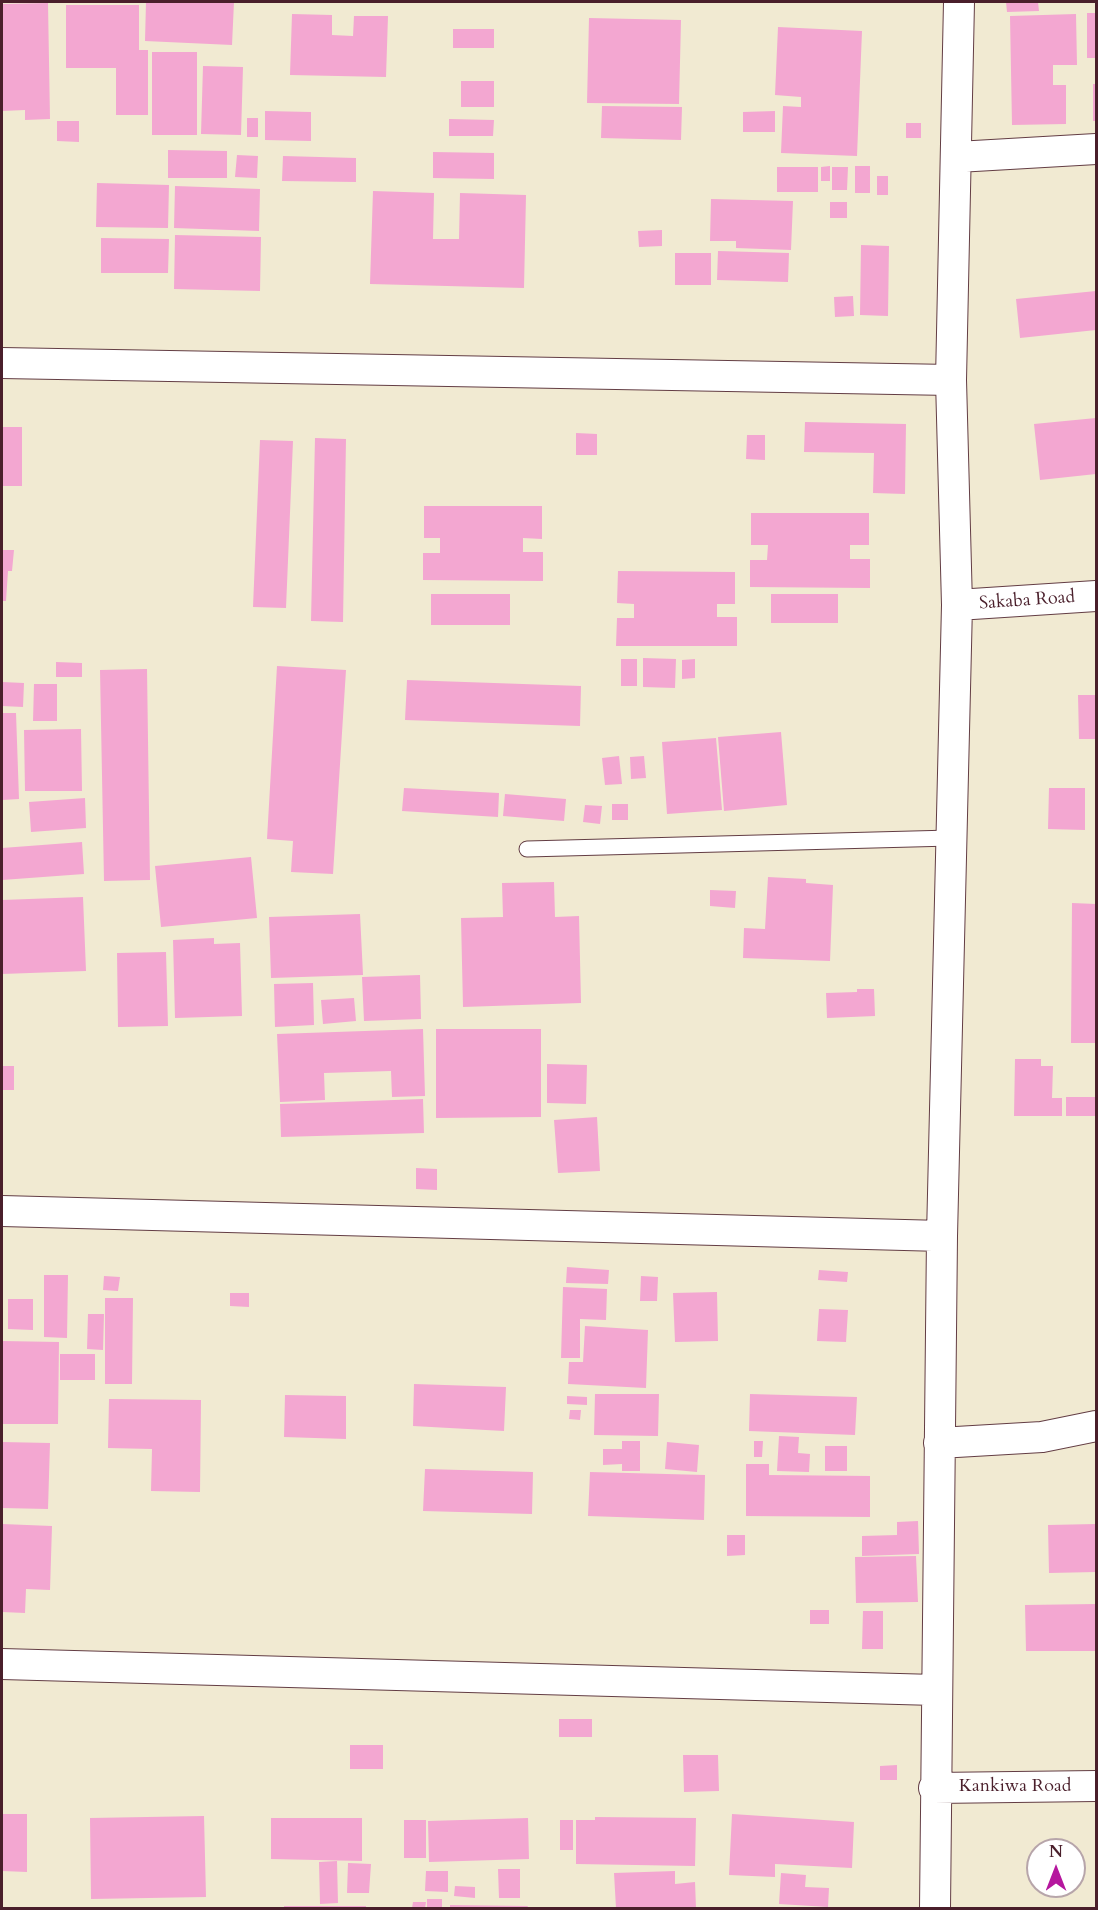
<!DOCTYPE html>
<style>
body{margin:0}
#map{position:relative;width:1098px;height:1910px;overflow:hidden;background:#f1ead2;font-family:Cardo,serif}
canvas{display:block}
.frame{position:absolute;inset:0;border:3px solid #4a1f2b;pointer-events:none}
.north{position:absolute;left:1026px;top:1838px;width:60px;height:60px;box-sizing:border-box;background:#fff;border:2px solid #b7a5aa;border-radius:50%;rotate:0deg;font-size:16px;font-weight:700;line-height:24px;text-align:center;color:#4a1f2b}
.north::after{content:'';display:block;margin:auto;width:21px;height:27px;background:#b5179e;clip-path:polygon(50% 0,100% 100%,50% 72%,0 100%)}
</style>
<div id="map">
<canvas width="1098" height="1910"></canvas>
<div class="frame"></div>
<div class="north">N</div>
</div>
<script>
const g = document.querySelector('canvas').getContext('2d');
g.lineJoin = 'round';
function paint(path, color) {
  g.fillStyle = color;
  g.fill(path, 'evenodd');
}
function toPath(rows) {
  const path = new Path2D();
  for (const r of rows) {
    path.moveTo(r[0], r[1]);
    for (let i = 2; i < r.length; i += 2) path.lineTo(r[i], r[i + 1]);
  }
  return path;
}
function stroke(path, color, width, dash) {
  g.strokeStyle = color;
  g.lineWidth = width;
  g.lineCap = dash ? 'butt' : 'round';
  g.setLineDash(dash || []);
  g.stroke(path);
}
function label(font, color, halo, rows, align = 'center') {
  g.font = font + ' Cardo,serif';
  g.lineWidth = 6;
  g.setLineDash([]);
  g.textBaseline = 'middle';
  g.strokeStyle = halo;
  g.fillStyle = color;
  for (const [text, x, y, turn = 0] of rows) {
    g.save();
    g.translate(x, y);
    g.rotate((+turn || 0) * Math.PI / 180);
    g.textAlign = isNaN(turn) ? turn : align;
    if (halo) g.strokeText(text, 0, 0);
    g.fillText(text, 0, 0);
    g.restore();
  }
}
paint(toPath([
 [146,2,234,2,232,45,145,41],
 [1006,2,1038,2,1039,11,1007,12],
 [48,3,50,119,25,120,25,110,2,111,2,4],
 [66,5,139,5,139,50,148,50,148,115,116,115,116,68,66,68],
 [1087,13,1096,13,1096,58,1087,58],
 [292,14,332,15,332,35,353,36,354,16,388,16,386,77,290,75],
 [1076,14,1077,65,1053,65,1053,85,1066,85,1066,124,1012,125,1010,16],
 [589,18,681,20,679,104,587,103],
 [778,27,862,31,857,156,781,153,783,106,801,107,801,97,775,95],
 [453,29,494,29,494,48,453,48],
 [152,52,197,52,197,135,152,135],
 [203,66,243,67,241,135,201,134],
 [461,81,494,81,494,107,461,107],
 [1093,84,1096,84,1096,121,1093,121],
 [602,106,682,107,681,140,601,138],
 [265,111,311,112,311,141,265,140],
 [775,111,775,132,743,132,743,112],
 [247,118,258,118,258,137,247,137],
 [449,119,494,120,493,136,449,136],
 [57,121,79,121,79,142,57,141],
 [906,123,921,123,921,138,906,138],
 [168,150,227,151,227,178,168,178],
 [433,152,494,153,494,179,433,178],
 [237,155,258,156,257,178,235,177],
 [283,156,356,158,356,182,282,181],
 [830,166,830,181,821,181,821,167],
 [855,166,870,166,870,193,855,193],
 [777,167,818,167,818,192,777,192],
 [832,167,848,167,847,190,832,190],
 [877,176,888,176,888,195,877,195],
 [97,183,169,185,168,228,96,227],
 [175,186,260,189,259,231,174,228],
 [373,191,434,193,433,239,459,239,460,193,526,195,524,288,370,284],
 [711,199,793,201,791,250,736,248,736,241,710,241],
 [830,202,847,202,847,218,830,218],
 [662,230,662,246,639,247,638,231],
 [175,235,261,237,260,291,174,289],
 [101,238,169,239,168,273,101,273],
 [861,245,889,246,888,316,860,315],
 [718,251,789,253,788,282,717,280],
 [675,253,711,253,711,285,675,285],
 [1096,291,1096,330,1020,338,1016,299],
 [853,296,854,316,835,317,834,297],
 [1096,418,1096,474,1040,480,1034,424],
 [805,422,906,424,905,494,873,493,874,453,804,452],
 [2,427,22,427,22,486,2,486],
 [576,433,597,434,597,455,576,455],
 [747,435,765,435,765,460,746,459],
 [315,438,346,439,343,622,311,621],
 [260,440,293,441,286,608,253,607],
 [424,506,542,506,542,539,523,538,523,552,543,552,543,581,423,580,423,553,440,553,440,538,424,538],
 [751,513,869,513,869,545,850,545,850,559,870,559,870,588,750,587,750,560,767,560,768,545,751,545],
 [2,550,14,550,12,571,8,571,6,601,2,601],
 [618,571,735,572,735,604,717,604,717,617,737,617,737,646,616,646,617,618,634,618,634,604,617,603],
 [431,594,510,594,510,625,431,625],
 [771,594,838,594,838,623,771,623],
 [643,658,676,659,675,688,643,687],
 [621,659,637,659,637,686,621,686],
 [695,659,695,678,682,679,682,660],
 [56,662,82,663,82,677,56,677],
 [277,666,346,670,333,874,291,872,293,841,267,839],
 [147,669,150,880,104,881,100,670],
 [407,680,581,686,580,726,405,720],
 [2,682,24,683,23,707,2,706],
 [34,684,57,684,57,721,33,721],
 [1078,695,1096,695,1096,739,1079,739],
 [2,713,16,713,19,799,2,800],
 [81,729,82,791,25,791,24,730],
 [781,732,787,805,724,811,718,737],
 [716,738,722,810,667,814,662,742],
 [619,756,622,784,605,785,602,758],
 [644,756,646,778,631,779,630,757],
 [404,788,499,793,498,817,402,811],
 [1049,788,1085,788,1085,830,1048,829],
 [505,794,566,799,564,821,503,816],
 [85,798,86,828,31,832,29,802],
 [612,804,628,804,628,820,612,820],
 [585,805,602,806,600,824,583,822],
 [82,842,84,874,2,880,2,848],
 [251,857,257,918,161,927,155,866],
 [768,877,806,879,806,883,833,885,830,961,743,958,744,928,765,929],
 [554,882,555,917,579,916,581,1003,463,1007,461,918,503,917,502,883],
 [710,890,736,891,735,908,710,906],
 [83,897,86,971,2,974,2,900],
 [1072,903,1096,904,1096,1043,1071,1043],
 [360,914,363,975,271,978,269,917],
 [214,938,214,944,240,943,242,1016,175,1018,173,940],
 [166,952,168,1026,118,1027,117,953],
 [420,975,421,1019,364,1021,362,977],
 [313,983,314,1025,275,1027,274,984],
 [857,989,874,989,875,1016,827,1018,826,993,857,992],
 [354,998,356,1021,323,1024,321,1000],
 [423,1029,425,1096,392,1097,391,1071,324,1073,325,1100,280,1102,277,1034],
 [436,1029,541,1029,541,1117,436,1118],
 [1015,1059,1041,1059,1041,1066,1053,1066,1052,1098,1062,1098,1062,1116,1014,1116],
 [547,1064,587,1065,586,1104,547,1103],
 [2,1066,14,1066,14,1090,2,1090],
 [1066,1097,1096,1097,1096,1116,1066,1116],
 [423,1099,424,1133,281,1137,280,1104],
 [597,1117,600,1171,558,1173,554,1120],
 [416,1168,437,1169,437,1190,416,1189],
 [567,1267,609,1270,608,1284,566,1283],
 [819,1270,848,1272,847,1282,818,1280],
 [44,1275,68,1275,67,1338,44,1337],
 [104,1276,120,1277,118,1291,103,1290],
 [641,1276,658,1277,657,1301,640,1301],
 [563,1287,607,1289,606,1320,580,1319,580,1358,561,1358],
 [717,1292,718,1341,675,1342,673,1293],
 [230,1293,249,1293,249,1307,230,1306],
 [105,1298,133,1298,132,1384,105,1384],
 [8,1299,33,1299,33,1330,8,1329],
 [819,1309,848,1310,846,1342,817,1341],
 [88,1314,104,1314,103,1350,87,1349],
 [585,1326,648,1330,646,1388,568,1384,569,1362,583,1362],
 [2,1341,59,1342,58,1424,2,1424],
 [60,1354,95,1354,95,1380,60,1380],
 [414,1384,506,1387,504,1431,413,1426],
 [595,1394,659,1394,658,1436,594,1435],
 [750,1394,857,1397,855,1435,749,1431],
 [285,1395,346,1396,346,1439,284,1437],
 [567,1396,587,1397,587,1405,567,1404],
 [109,1399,201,1400,200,1492,151,1491,152,1449,108,1448],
 [570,1410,581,1410,580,1420,569,1419],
 [779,1436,799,1437,798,1453,810,1454,809,1472,777,1471],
 [622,1441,640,1441,640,1471,622,1471,622,1464,603,1465,603,1449,622,1449],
 [754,1441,763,1441,762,1457,754,1457],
 [2,1442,50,1443,48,1509,2,1508],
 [667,1442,699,1445,697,1472,665,1469],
 [825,1446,847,1446,847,1471,825,1471],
 [746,1464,769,1464,769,1475,870,1476,870,1517,746,1516],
 [425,1469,533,1472,532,1514,423,1511],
 [590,1472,705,1475,704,1520,588,1516],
 [918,1521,919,1554,862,1556,862,1536,897,1535,897,1522],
 [2,1524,52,1526,50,1590,26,1589,25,1613,2,1612],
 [1096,1524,1096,1572,1049,1573,1048,1525],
 [727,1535,745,1535,745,1555,727,1556],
 [916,1556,918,1602,856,1603,855,1557],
 [1096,1604,1096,1651,1026,1651,1025,1605],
 [810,1610,829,1610,829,1624,810,1624],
 [863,1611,883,1611,883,1649,862,1649],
 [559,1719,592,1719,592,1737,559,1737],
 [350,1745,383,1745,383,1769,350,1769],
 [683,1755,718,1755,719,1791,684,1792],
 [897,1765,897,1780,880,1780,880,1766],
 [2,1814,27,1814,27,1872,2,1871],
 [732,1814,854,1822,852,1868,775,1864,775,1877,729,1875],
 [204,1816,206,1897,91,1899,90,1818],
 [595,1817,696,1818,695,1866,576,1864,576,1820,595,1820],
 [271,1818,362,1818,362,1861,271,1859],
 [528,1818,529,1859,429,1862,428,1821],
 [404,1820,426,1820,426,1858,404,1858],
 [560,1820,573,1820,573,1850,560,1850],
 [337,1861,338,1903,320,1904,319,1862],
 [348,1863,371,1864,369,1893,347,1893],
 [498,1869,520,1869,520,1898,499,1898],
 [426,1871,448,1871,448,1892,425,1891],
 [675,1871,675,1884,695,1882,696,1908,616,1908,614,1873],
 [781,1873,806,1875,805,1887,829,1888,828,1907,779,1904],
 [455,1886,475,1887,475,1898,454,1896],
 [427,1899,442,1899,442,1908,427,1908],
 [413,1902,426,1902,425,1908,412,1908],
 [450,1905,528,1906,527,1908,450,1908],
 [284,1906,366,1906,366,1908,284,1908]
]), '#f3a7d1');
const lane = toPath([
 [527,849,951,838]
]);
const street = toPath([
 [957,157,1096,149],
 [2,363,951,380],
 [957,605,1096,596],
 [2,1211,942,1236],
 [939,1443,1042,1437,1096,1426],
 [2,1664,935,1690],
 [934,1788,1096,1786],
 [935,1908,942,1236,957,605,951,380,959,2]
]);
stroke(lane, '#633d44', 17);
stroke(street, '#633d44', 32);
stroke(lane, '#fff', 15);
stroke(street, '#fff', 30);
label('18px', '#4a1f2b', '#fff', [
 ["Sakaba Road",1027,601,-4],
 ["Kankiwa Road",1015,1787]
]);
</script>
